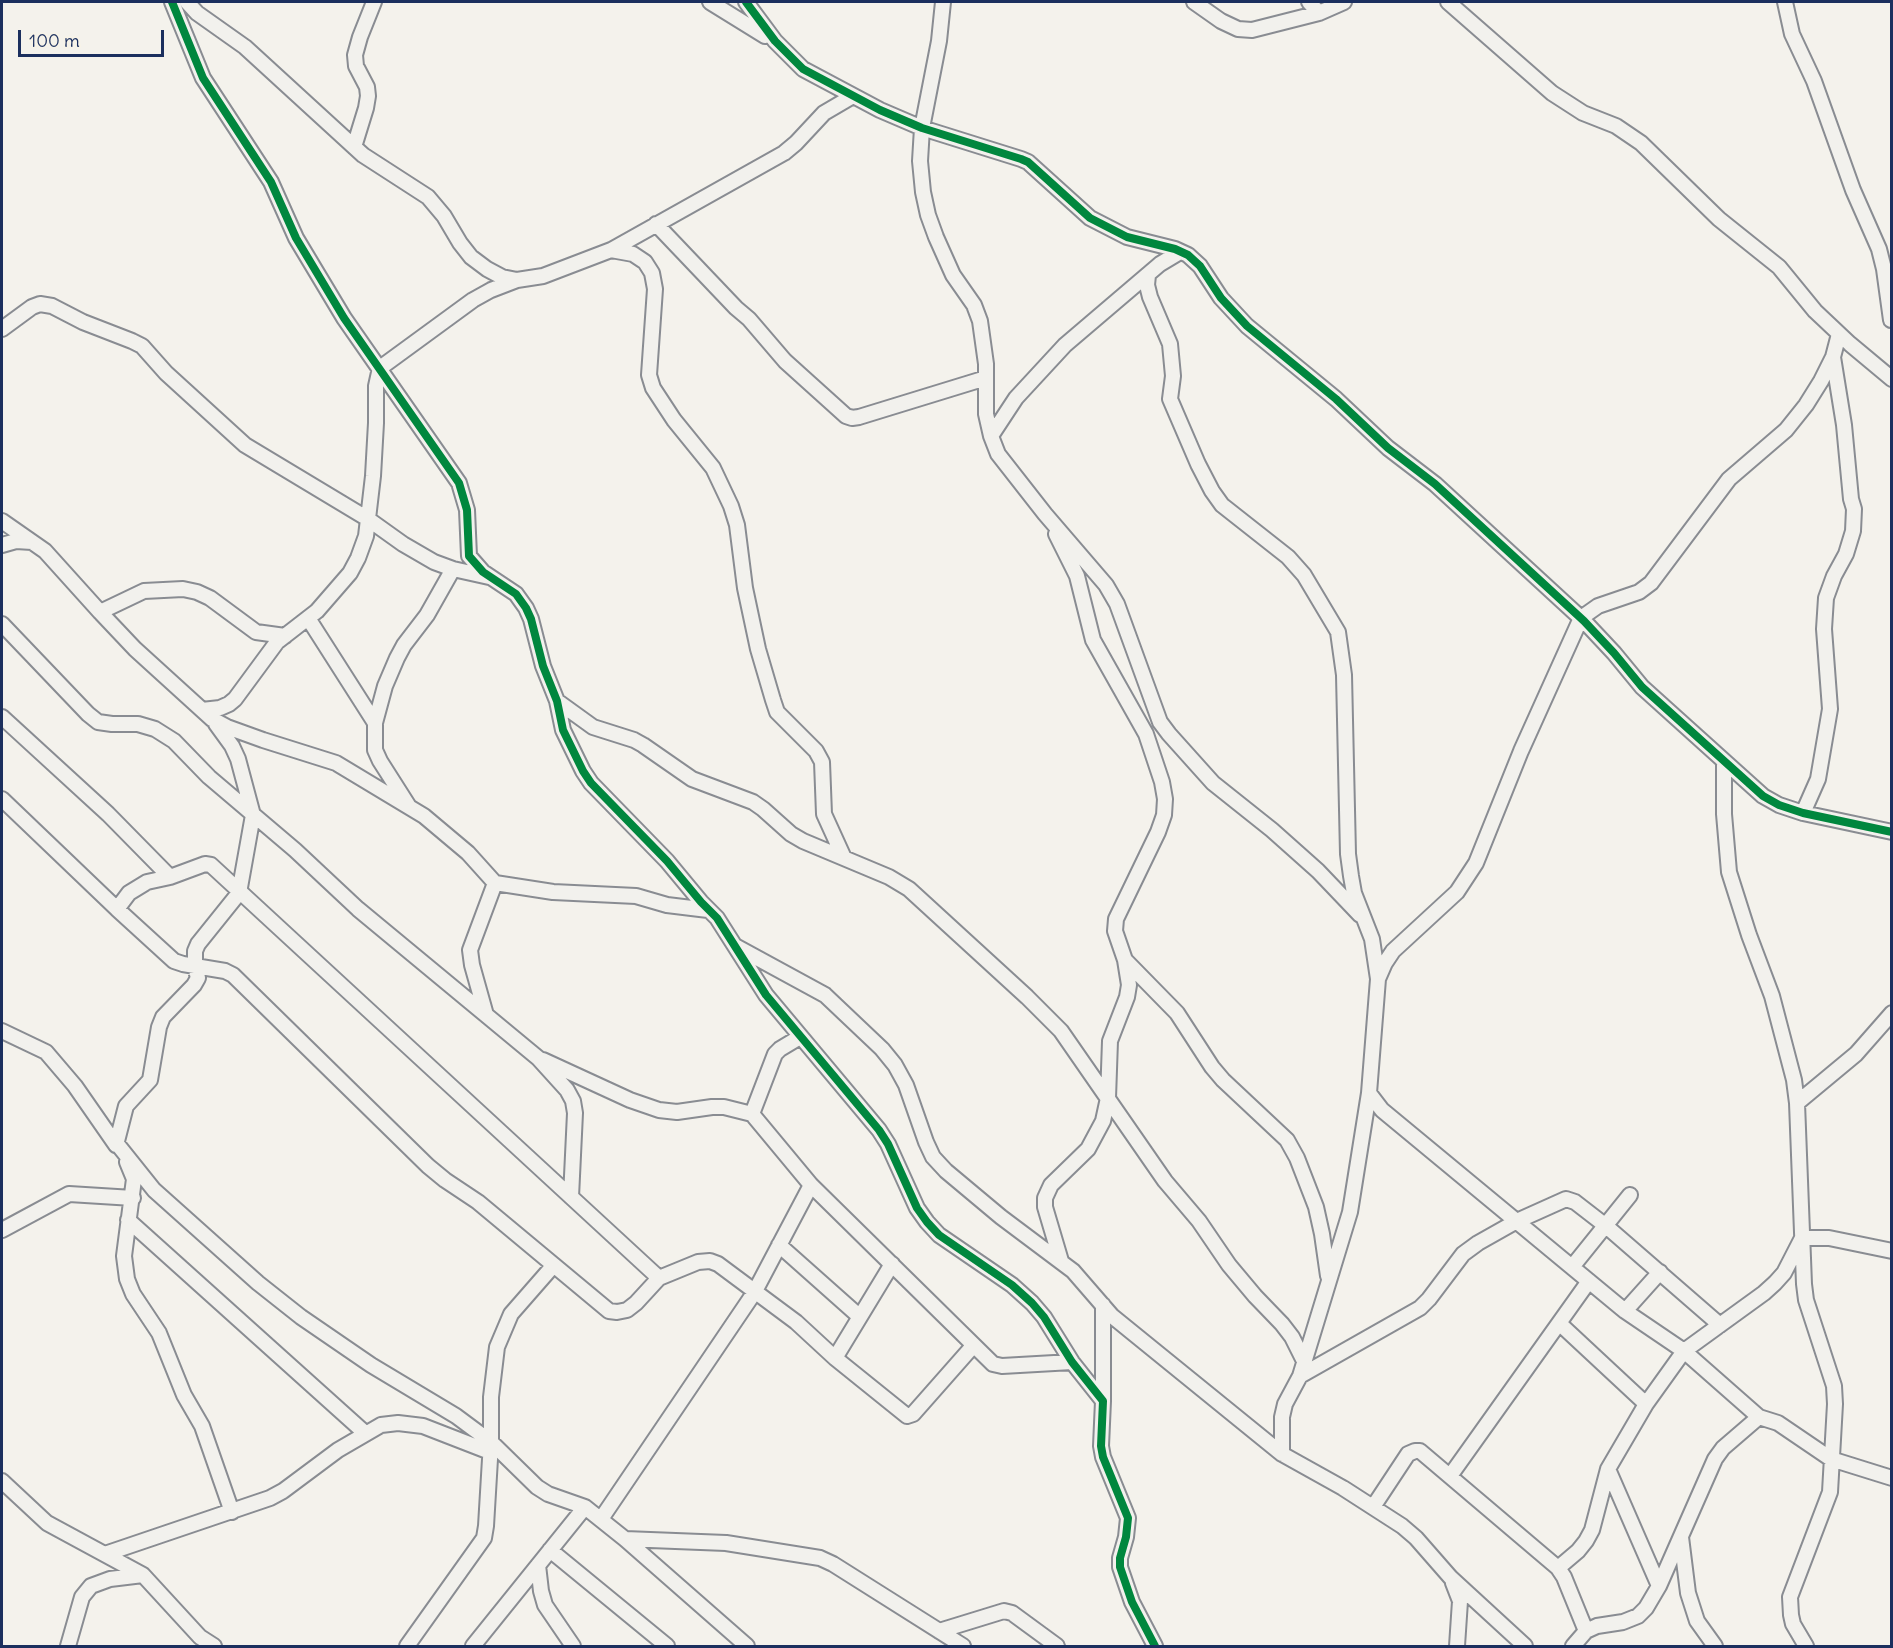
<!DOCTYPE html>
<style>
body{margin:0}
#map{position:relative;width:1893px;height:1648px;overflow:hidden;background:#f4f2ec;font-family:Delius,sans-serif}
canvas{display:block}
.frame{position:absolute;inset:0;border:3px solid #1b2f5e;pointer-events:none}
.scale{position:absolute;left:18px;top:30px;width:146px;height:27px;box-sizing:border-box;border:3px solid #1b2f5e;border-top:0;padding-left:8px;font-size:18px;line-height:21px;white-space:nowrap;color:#1b2f5e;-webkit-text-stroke:4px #f7f3e8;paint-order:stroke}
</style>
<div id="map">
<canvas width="1893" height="1648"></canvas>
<div class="frame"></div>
<div class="scale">100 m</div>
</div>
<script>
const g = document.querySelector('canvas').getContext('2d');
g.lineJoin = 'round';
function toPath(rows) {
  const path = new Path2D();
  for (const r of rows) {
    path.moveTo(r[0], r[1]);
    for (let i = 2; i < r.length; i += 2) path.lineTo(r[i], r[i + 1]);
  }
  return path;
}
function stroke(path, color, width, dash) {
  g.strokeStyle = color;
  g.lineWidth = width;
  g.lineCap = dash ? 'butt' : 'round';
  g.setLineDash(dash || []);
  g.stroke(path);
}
const minor = toPath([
 [172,2,203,78,271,182,296,238,344,318,459,483,467,510,469,556,483,572,516,594,526,608,531,619,543,666,557,701,563,730,583,771,591,783,667,861,701,902,717,918,766,995,879,1130,888,1144,917,1208,927,1222,939,1235,1012,1285,1032,1303,1044,1317,1072,1362,1103,1401,1101,1446,1103,1457,1128,1518,1126,1537,1120,1558,1120,1567,1132,1602,1155,1646],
 [187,2,197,13,245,47,363,155,428,197,444,216,460,243,471,257,487,269,502,277,517,280,543,276,611,250,784,153,796,143,824,113,853,96],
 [710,2,765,36],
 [746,2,775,41,803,69,880,110,922,128,1021,159,1028,162,1090,218,1127,237,1175,249,1188,255,1200,266,1221,298,1247,326,1336,399,1388,448,1435,484,1584,621,1614,653,1642,687,1763,796,1779,805,1803,813,1892,832],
 [943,2,939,41,922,128,920,161,923,192,928,215,936,237,953,275,974,305,980,321,986,364,986,414,991,436,998,454,1045,514,1106,585,1117,604,1160,722,1169,734,1213,783,1272,830,1318,871,1360,915],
 [1194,2,1221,21,1238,29,1252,30,1319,13,1344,2],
 [1309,2,1319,13],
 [1448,2,1552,93,1583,113,1616,126,1641,143,1719,219,1779,267,1815,311,1850,344,1892,379],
 [1785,2,1792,34,1814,81,1853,190,1879,249,1884,269,1891,320],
 [354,147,366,108,368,96,367,87,356,66,355,55,360,37,374,2],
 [656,224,736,308,749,319,785,361,846,416,852,418,859,417,986,378],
 [611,250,633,254,645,262,652,273,655,289,649,375,653,388,674,420,713,468,731,506,737,525,745,588,758,649,773,700,777,712,816,751,822,762,824,814,844,858],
 [1148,275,1147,285,1150,297,1170,344,1173,376,1170,399,1198,464,1212,491,1222,505,1288,557,1304,575,1338,632,1344,675,1348,854,1351,876,1354,893,1372,939,1378,979,1369,1093,1350,1212,1300,1376,1285,1404,1282,1417,1282,1454],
 [2,329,32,307,40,304,52,306,83,322,132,341,142,346,166,373,245,445,368,519,403,544,434,562,453,569,489,577],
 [991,436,1016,398,1065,345,1160,264,1180,252],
 [2,521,45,551,100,612,135,649,212,719,227,727,263,740,336,763,424,816,468,853,495,883,553,892,636,896,667,905,708,910],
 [1056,534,1077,576,1093,640,1146,734,1162,782,1165,799,1164,815,1158,832,1116,919,1115,931,1125,960,1129,985,1127,997,1110,1041,1108,1098,1103,1121,1088,1149,1051,1185,1045,1198,1045,1207,1061,1261],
 [2,545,16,541,32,542],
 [100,612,144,591,183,589,197,592,210,598,256,632,285,636],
 [308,618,375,723],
 [2,624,88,714,98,722,112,724,138,724,155,729,174,741,209,777,295,850,358,909,538,1058,567,1090,573,1101,575,1113,571,1197],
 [557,701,593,727,634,740,643,745,692,779,753,802,763,809,791,834,803,841,889,877,909,889,1027,997,1061,1031,1165,1181,1199,1221,1229,1265,1255,1296,1282,1324,1292,1337,1304,1361],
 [202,710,220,708,229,704,235,699,277,642,317,611,350,573,358,558,366,536,373,476,376,423,376,386,380,368,473,300,491,290,517,280],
 [2,717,108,814,170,877],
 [1724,761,1724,814,1729,872,1749,935,1772,996,1794,1080,1797,1103,1804,1284,1806,1300,1834,1386,1835,1404,1830,1492,1790,1597,1791,1615,1793,1624,1806,1646],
 [2,799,117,909,174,961,183,964,225,971,233,975,428,1166,445,1180,478,1202,609,1311,617,1312,627,1310,636,1303,659,1278,698,1262,710,1261,718,1264,796,1322,835,1358,907,1416,913,1414,973,1346],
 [408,805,380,761,375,750,375,723,385,686,397,658,404,645,427,615,453,569],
 [1803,813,1818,779,1830,709,1824,629,1826,598,1834,576,1846,554,1853,531,1854,509,1851,499,1844,425,1833,357],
 [117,909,129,893,147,882,170,877,205,864,211,865,659,1278],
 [735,946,825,995,882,1049,895,1065,906,1085,926,1142,933,1157,946,1171,1001,1217,1073,1271,1112,1316,1282,1454,1343,1488,1402,1526,1416,1538,1451,1578,1525,1646],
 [1126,961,1177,1013,1212,1067,1223,1080,1287,1140,1297,1158,1316,1207,1322,1234,1328,1276],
 [1378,979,1385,963,1393,951,1457,892,1476,863,1521,751,1581,618,1598,606,1639,592,1651,583,1729,479,1786,430,1806,405,1821,381,1833,357,1839,334],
 [486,1015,472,965,470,950,495,883],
 [2,1031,46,1052,75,1086,116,1145,118,1145,154,1190,258,1283,301,1317,371,1365,456,1416,491,1442,537,1487,548,1494,585,1507,625,1539,747,1646],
 [543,1060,630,1100,659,1110,677,1112,712,1107,724,1107,752,1114,811,1185,993,1364,1002,1366,1072,1362],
 [1369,1093,1382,1110,1625,1311,1684,1351,1759,1417,1778,1423,1831,1459,1892,1478],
 [1797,1103,1856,1054,1892,1013],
 [752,1114,775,1054,780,1049,800,1037],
 [116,1145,126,1106,150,1080,159,1027,163,1017,194,985,198,978,195,966,195,951,198,944,239,893,253,815,238,759,232,746,216,724],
 [127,1162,134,1179,124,1256,127,1279,133,1294,159,1333,184,1395,202,1426,232,1512],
 [128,1220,365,1433],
 [2,1230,69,1194,133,1198],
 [779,1245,860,1317],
 [1572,1267,1630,1195],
 [1625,1311,1660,1272],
 [1559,1323,1646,1404],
 [835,1358,892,1264],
 [1300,1376,1420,1308,1429,1299,1463,1254,1478,1243,1517,1221,1566,1199,1575,1202,1606,1226,1720,1325],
 [1103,1401,1103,1305],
 [1608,1469,1659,1586],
 [1450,1476,1589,1281],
 [2,1481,47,1523,143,1575,200,1637,214,1646],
 [1373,1507,1408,1454,1415,1451,1420,1451,1558,1568,1564,1577,1586,1631],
 [601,1519,754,1293,811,1185],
 [1681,1537,1688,1593,1697,1621,1715,1646],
 [625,1539,726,1543,820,1558,833,1564,963,1646],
 [550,1550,667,1646],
 [105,1554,270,1498,283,1491,338,1450,381,1425,398,1423,423,1426,490,1452],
 [538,1565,541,1591,545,1605,573,1646],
 [1558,1568,1578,1551,1586,1541,1592,1530,1608,1469,1646,1404,1684,1351,1764,1293,1775,1283,1784,1273,1802,1238,1829,1238,1892,1251],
 [1453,1583,1460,1601,1457,1646],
 [939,1631,1004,1611,1012,1613,1057,1646],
 [68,1646,82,1597,91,1586,110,1579,143,1575],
 [407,1646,484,1538,486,1526,491,1442,491,1397,497,1347,511,1314,553,1266],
 [473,1646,585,1507],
 [1573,1646,1586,1631,1597,1626,1623,1622,1638,1616,1646,1608,1659,1586,1715,1459,1723,1448,1759,1417]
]);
stroke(minor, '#898c92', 18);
stroke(minor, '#f2f1ed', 14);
stroke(toPath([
 [172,2,203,78,271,182,296,238,344,318,459,483,467,510,469,556,483,572,516,594,526,608,531,619,543,666,557,701,563,730,583,771,591,783,667,861,701,902,717,918,766,995,879,1130,888,1144,917,1208,927,1222,939,1235,1012,1285,1032,1303,1044,1317,1072,1362,1103,1401,1101,1446,1103,1457,1128,1518,1126,1537,1120,1558,1120,1567,1132,1602,1155,1646],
 [746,2,775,41,803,69,880,110,922,128,1021,159,1028,162,1090,218,1127,237,1175,249,1188,255,1200,266,1221,298,1247,326,1336,399,1388,448,1435,484,1584,621,1614,653,1642,687,1763,796,1779,805,1803,813,1892,832]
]), '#00873e', 8);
</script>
